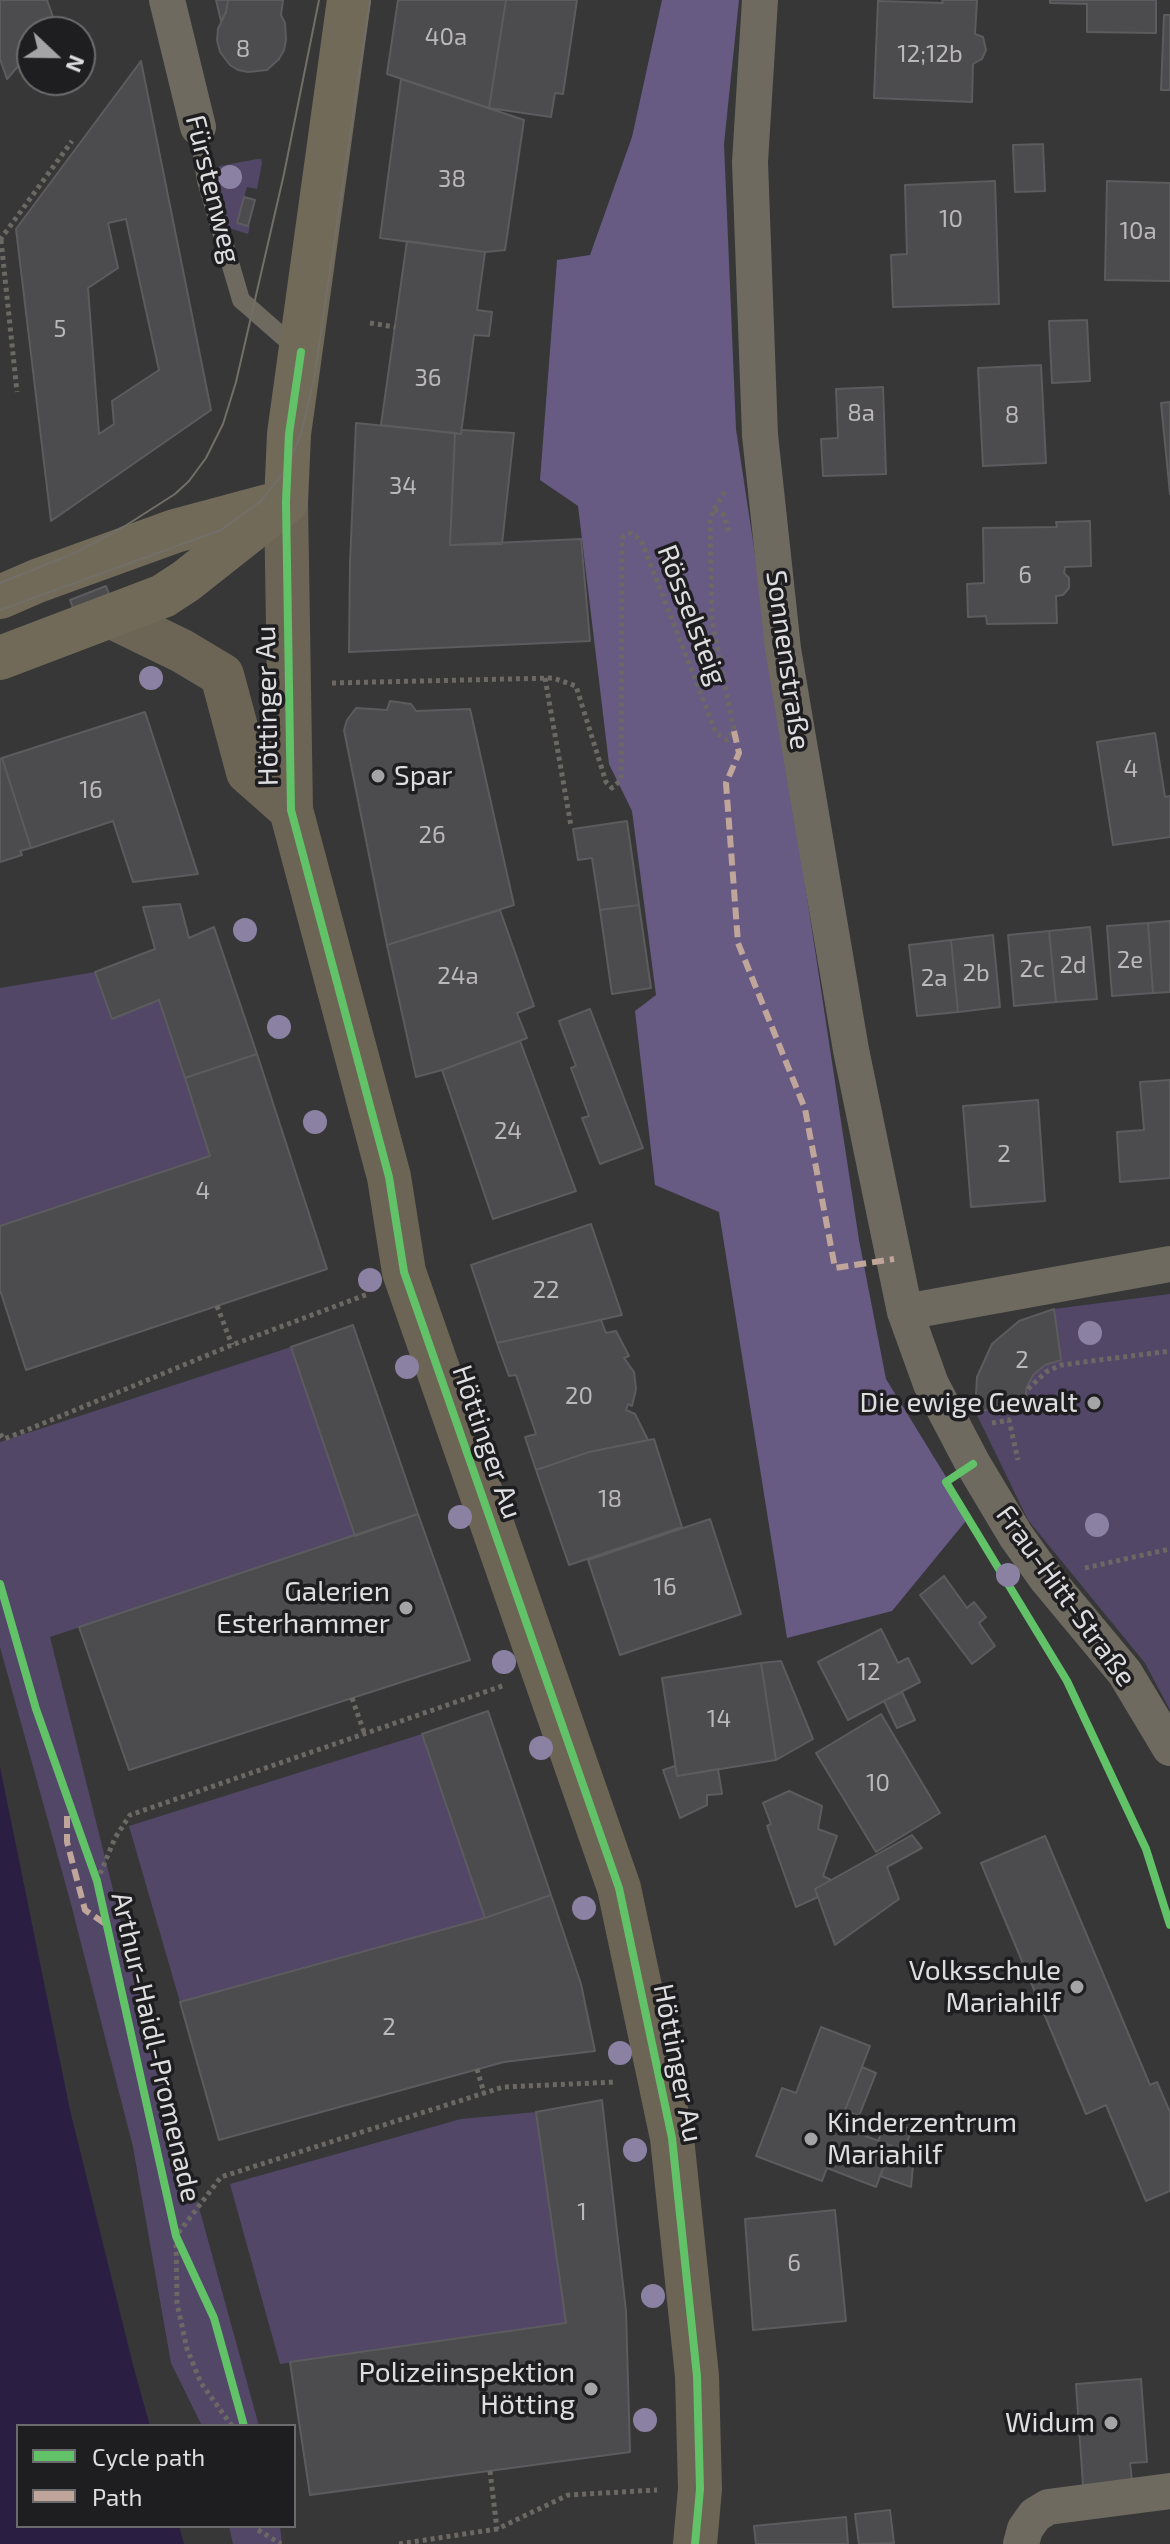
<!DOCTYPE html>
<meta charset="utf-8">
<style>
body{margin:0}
#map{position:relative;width:1170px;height:2544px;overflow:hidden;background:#373738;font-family:"Exo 2",sans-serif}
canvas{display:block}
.legend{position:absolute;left:16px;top:2424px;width:280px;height:104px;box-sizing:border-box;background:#1e1d1f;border:2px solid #6b6a6c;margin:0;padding:10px 14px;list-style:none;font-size:24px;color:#dedde0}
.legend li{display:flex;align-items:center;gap:16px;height:40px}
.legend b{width:40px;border:2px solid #6b6a6c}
.north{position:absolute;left:16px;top:16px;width:80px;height:80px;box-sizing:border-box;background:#1e1d1f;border:2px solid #6b6a6c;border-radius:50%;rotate:112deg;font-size:22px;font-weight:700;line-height:32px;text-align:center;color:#dedde0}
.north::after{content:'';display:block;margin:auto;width:28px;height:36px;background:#a4a3a5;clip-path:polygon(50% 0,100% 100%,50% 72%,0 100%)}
</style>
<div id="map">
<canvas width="1170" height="2544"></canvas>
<ul class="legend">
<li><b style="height:10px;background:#61c268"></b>Cycle path</li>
<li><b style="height:10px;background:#c0a59a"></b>Path</li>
</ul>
<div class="north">N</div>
</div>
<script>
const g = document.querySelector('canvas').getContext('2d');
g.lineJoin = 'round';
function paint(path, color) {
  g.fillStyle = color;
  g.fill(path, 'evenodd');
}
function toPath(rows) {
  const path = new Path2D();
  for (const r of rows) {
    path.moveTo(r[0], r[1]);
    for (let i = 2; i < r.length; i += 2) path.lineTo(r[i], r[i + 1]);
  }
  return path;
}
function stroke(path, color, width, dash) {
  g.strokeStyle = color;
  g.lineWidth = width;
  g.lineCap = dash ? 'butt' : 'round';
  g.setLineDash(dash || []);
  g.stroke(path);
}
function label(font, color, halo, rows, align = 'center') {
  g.font = font + ' "Exo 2",sans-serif';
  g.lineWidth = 7;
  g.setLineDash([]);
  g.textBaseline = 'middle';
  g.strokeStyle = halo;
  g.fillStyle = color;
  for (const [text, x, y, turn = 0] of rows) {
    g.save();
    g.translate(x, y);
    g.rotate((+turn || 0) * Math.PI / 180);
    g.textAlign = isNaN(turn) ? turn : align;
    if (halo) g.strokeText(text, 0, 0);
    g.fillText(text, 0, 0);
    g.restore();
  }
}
paint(toPath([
 [257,159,261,159,262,163,257,189,247,187,237,222,250,226,248,234,229,228,215,171,220,166],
 [95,972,112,1019,159,1000,210,1156,0,1226,0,988],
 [1170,1294,1170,1710,1145,1663,1028,1520,975,1411,1054,1309],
 [291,1347,355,1536,50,1637,125,1938,259,2426,202,2426,171,2363,133,2147,71,1904,0,1647,0,1442],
 [422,1734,485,1918,180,2002,129,1826],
 [536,2112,566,2323,280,2364,230,2184,461,2119],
 [229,2526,280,2526,282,2544,233,2544]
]), '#534768');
paint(toPath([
 [662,0,739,0,724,144,736,429,859,1240,886,1379,970,1516,892,1611,787,1638,719,1212,655,1185,635,1011,656,995,632,811,609,764,578,506,540,480,557,260,590,255,632,137]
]), '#675a83');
paint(toPath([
 [0,1767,70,2110,133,2365,150,2426,18,2426,18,2526,179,2526,184,2544,0,2544]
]), '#2b1e43');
const building = toPath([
 [0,0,47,0,55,23,47,32,32,32,32,50,7,79,0,59,0,0],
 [216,0,228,0,226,12,221,21,216,0],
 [228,0,283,0,281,15,285,23,286,40,284,50,279,59,267,70,248,72,238,70,230,65,220,52,217,40,218,29,226,12,228,0],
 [398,0,506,0,489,108,387,74,398,0],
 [506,0,577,0,563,94,555,93,551,117,489,108,506,0],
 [942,0,977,0,975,34,983,37,986,50,982,59,973,64,972,102,874,98,878,1,943,3,942,0],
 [1050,0,1156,0,1156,33,1087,32,1087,4,1050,3,1050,0],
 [1164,15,1170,15,1170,90,1161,90,1164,15],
 [141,61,211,410,51,521,16,229,141,61],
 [126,219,159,370,112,401,114,424,99,434,88,288,118,268,108,223,126,219],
 [401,79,524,120,505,250,485,252,380,238,401,79],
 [1043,144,1045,191,1015,192,1013,145,1043,144],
 [995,181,999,304,893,307,891,255,907,254,905,185,995,181],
 [1107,181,1170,183,1170,281,1105,280,1107,181],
 [244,197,255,200,248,226,237,223,244,197],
 [407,241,485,252,477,310,492,312,489,336,474,335,461,434,381,425,407,241],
 [1087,320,1090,381,1052,383,1049,321,1087,320],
 [1041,365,1046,463,983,466,978,368,1041,365],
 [883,387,886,474,823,476,821,439,838,438,836,389,883,387],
 [1170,402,1170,494,1161,403,1170,402],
 [356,423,455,433,450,545,581,539,590,641,349,652,350,563,356,423],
 [462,430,514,433,502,544,450,545,455,433,461,434,462,430],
 [1090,521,1091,566,1065,567,1064,573,1069,578,1069,588,1063,595,1056,596,1057,623,987,624,986,616,968,617,967,584,984,583,983,528,1057,527,1056,522,1090,521],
 [106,586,109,594,73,608,70,600,106,586],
 [390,701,411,704,416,711,470,709,514,905,387,945,344,730,347,720,356,708,387,710,390,701],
 [145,712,198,874,133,882,113,821,31,848,2,758,145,712],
 [1155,733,1165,797,1170,796,1170,837,1113,845,1097,742,1155,733],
 [2,758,31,848,20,851,22,855,0,862,0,759,2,758],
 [627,821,639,905,600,910,592,858,578,860,573,829,627,821],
 [180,904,189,938,214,927,257,1054,185,1078,159,1000,112,1019,95,972,155,949,143,907,180,904],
 [639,905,651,988,612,994,600,910,639,905],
 [500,910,534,1006,517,1013,527,1038,442,1070,416,1077,387,945,500,910],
 [1170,921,1170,992,1153,993,1148,923,1170,921],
 [1148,923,1153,993,1112,996,1107,926,1148,923],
 [1090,927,1097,999,1056,1002,1049,931,1090,927],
 [1049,931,1056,1002,1014,1006,1008,935,1049,931],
 [993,935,1000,1007,958,1012,951,940,993,935],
 [951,940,958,1012,917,1016,909,945,951,940],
 [590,1009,643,1148,600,1164,582,1118,589,1116,571,1068,576,1066,559,1021,590,1009],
 [520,1041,576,1191,493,1219,442,1070,520,1041],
 [257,1054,327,1269,26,1370,0,1290,0,1226,210,1156,185,1078,257,1054],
 [1170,1080,1170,1178,1120,1182,1117,1132,1144,1130,1140,1082,1170,1080],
 [1038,1100,1045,1201,971,1207,963,1106,1038,1100],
 [591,1224,622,1315,497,1343,471,1265,591,1224],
 [1054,1309,1061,1360,1045,1365,1033,1375,1026,1389,1026,1406,975,1411,977,1377,992,1344,1019,1321,1054,1309],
 [601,1320,606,1333,616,1331,629,1356,624,1358,634,1372,636,1389,632,1406,628,1404,626,1410,635,1414,648,1440,589,1452,536,1470,525,1437,536,1434,516,1375,509,1376,497,1343,601,1320],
 [353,1325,418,1514,355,1536,291,1347,353,1325],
 [654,1439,682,1527,569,1565,536,1470,589,1452,654,1439],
 [418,1514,470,1660,129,1770,79,1627,418,1514],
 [710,1519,741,1614,620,1655,588,1560,710,1519],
 [944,1576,967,1608,974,1602,986,1617,979,1623,995,1646,972,1664,920,1595,944,1576],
 [881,1629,898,1663,908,1658,920,1682,848,1720,818,1662,881,1629],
 [781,1661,813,1739,776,1760,761,1663,781,1661],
 [761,1663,776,1760,677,1776,662,1678,761,1663],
 [902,1692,915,1720,897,1728,884,1701,902,1692],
 [488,1711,551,1895,485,1918,422,1734,488,1711],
 [881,1714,940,1813,876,1852,816,1753,881,1714],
 [675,1766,677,1776,718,1769,722,1794,707,1795,707,1805,680,1818,663,1770,675,1766],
 [789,1791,822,1806,818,1829,837,1836,823,1876,831,1880,815,1889,818,1897,796,1907,767,1826,771,1824,763,1803,789,1791],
 [912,1835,922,1848,887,1867,899,1899,835,1945,815,1889,912,1835],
 [1045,1836,1150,2085,1157,2082,1170,2112,1170,2191,1146,2201,1106,2105,1086,2114,981,1863,1045,1836],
 [551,1895,581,1984,595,2051,504,2062,219,2140,180,2002,485,1918,551,1895],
 [821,2027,870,2046,839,2126,892,2146,876,2187,827,2168,822,2181,756,2156,782,2088,796,2093,821,2027],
 [862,2067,876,2073,859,2116,845,2110,862,2067],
 [602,2100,626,2311,630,2452,310,2495,290,2362,566,2323,536,2112,602,2100],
 [887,2120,912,2130,903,2151,914,2155,911,2187,880,2176,892,2146,878,2141,887,2120],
 [835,2210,846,2321,753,2330,745,2219,835,2210],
 [1141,2379,1147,2462,1130,2463,1132,2481,1083,2485,1076,2384,1141,2379],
 [890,2510,894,2543,859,2544,855,2514,890,2510],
 [846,2517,848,2544,756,2544,754,2526,846,2517]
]);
paint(building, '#4c4b4d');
stroke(building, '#5c5b5d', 2);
stroke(toPath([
 [0,240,72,141],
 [1,240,17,392],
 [370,323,395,327],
 [714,509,726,490],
 [545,678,571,826],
 [332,683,553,678,576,686,606,782,612,788,621,780,622,538,630,533,641,540,716,733,727,740,734,731,712,620,710,519,714,509,724,515,729,533],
 [217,1306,232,1345],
 [1028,1389,1046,1372,1061,1365,1170,1351],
 [992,1423,1009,1420,1018,1460],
 [0,1434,4,1439,27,1430,232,1345,368,1294],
 [1085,1568,1170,1549],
 [352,1698,365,1735],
 [97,1881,115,1838,130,1815,505,1685],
 [477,2069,484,2093],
 [232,2426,201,2383,187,2349,177,2303,176,2236,221,2177,503,2087,616,2082],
 [490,2471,497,2529],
 [258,2530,281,2544],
 [399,2544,497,2529,568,2495,657,2490]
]), '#6c6964', 5, [4, 4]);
stroke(toPath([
 [198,127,206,181,241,300,297,349]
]), '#6e6a60', 18);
stroke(toPath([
 [167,0,198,127],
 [760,0,750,162,760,435,783,649,851,1050,905,1312,931,1384,973,1464,1016,1536,1046,1578,1125,1673,1170,1748],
 [905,1312,1170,1264],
 [1021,2544,1025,2529,1035,2515,1048,2507,1170,2491]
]), '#6e6a60', 36);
stroke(toPath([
 [286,502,291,810,389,1177,404,1272,619,1888,672,2138,697,2376,700,2489,695,2544],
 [112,617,182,651,222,675,248,772,291,810]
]), '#6c6556', 44);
stroke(toPath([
 [286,502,289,434,349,0],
 [0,597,37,581,175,531,268,506],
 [0,658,163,596,186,581,286,502]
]), '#726a58', 44);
stroke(toPath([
 [0,583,77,552,125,526,175,494,189,481,206,458,223,424,236,382,284,174,319,0],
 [0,610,221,530,260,502,287,468,301,434,314,379,370,0]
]), '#726e68', 2);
stroke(toPath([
 [734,731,739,753,726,783,738,943,805,1109,835,1268,894,1259],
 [67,1816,67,1842,85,1910,107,1925]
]), '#c0a59a', 6, [12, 6]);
stroke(toPath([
 [301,352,289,434,286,502,291,810,389,1177,404,1272,619,1888,672,2138,697,2376,700,2489,695,2544],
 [973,1464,946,1482,1067,1681,1146,1849,1170,1925],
 [0,1584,36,1709,97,1881,176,2236,214,2318,244,2426]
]), '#61c268', 8);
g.fillStyle = '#8b81a3';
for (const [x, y] of [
 [230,177],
 [151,678],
 [245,930],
 [279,1027],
 [315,1122],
 [370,1280],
 [1090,1333],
 [407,1367],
 [460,1517],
 [1097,1525],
 [1008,1575],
 [504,1662],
 [541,1748],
 [584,1908],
 [620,2053],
 [635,2150],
 [653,2296],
 [645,2420]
]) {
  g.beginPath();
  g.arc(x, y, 12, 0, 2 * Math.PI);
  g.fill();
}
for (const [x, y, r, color] of [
 [378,776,8,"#a4a3a5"],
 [1094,1403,8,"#a4a3a5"],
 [406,1608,8,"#a4a3a5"],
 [1077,1987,8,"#a4a3a5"],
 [811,2139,8,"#a4a3a5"],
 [591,2389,8,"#a4a3a5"],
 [1111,2423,8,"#a4a3a5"]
]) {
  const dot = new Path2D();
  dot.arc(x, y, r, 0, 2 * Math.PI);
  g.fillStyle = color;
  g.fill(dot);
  stroke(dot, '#1e1d1f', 3);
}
label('24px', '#bab8bb', null, [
 ["40a",446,37],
 ["8",243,49],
 ["12;12b",930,54],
 ["38",452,179],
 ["10",951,219],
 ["10a",1138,231],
 ["5",60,329],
 ["36",428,378],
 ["8a",861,413],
 ["8",1012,415],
 ["34",403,486],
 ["6",1025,575],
 ["4",1131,769],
 ["16",91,790],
 ["26",432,835],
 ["2e",1130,960],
 ["2d",1073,965],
 ["2c",1032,969],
 ["2b",976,973],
 ["24a",458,976],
 ["2a",934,978],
 ["24",508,1131],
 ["2",1004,1154],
 ["4",203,1191],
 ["22",546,1290],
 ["2",1022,1360],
 ["20",579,1396],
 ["18",610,1499],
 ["16",665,1587],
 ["12",869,1672],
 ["14",719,1719],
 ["10",878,1783],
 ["2",389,2027],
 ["1",582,2212],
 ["6",794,2263]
]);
label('28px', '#dedde0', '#1e1d1f', [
 ["Fürstenweg",213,189,76],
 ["Rösselsteig",692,615,69],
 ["Sonnenstraße",788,660,82],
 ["Höttinger Au",267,706,-91],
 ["Höttinger Au",487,1442,71],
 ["Frau-Hitt-Straße",1066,1596,54],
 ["Arthur-Haidl-Promenade",156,2047,77],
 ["Höttinger Au",678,2063,79]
]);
label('28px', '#dedde0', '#1e1d1f', [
 ["Spar",394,776,"left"],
 ["Die ewige Gewalt",1078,1403],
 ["Galerien",390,1592],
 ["Esterhammer",390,1624],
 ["Volksschule",1061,1971],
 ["Mariahilf",1061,2003],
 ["Kinderzentrum",827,2123,"left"],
 ["Mariahilf",827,2155,"left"],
 ["Polizeiinspektion",575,2373],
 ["Hötting",575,2405],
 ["Widum",1095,2423]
], 'right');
</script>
